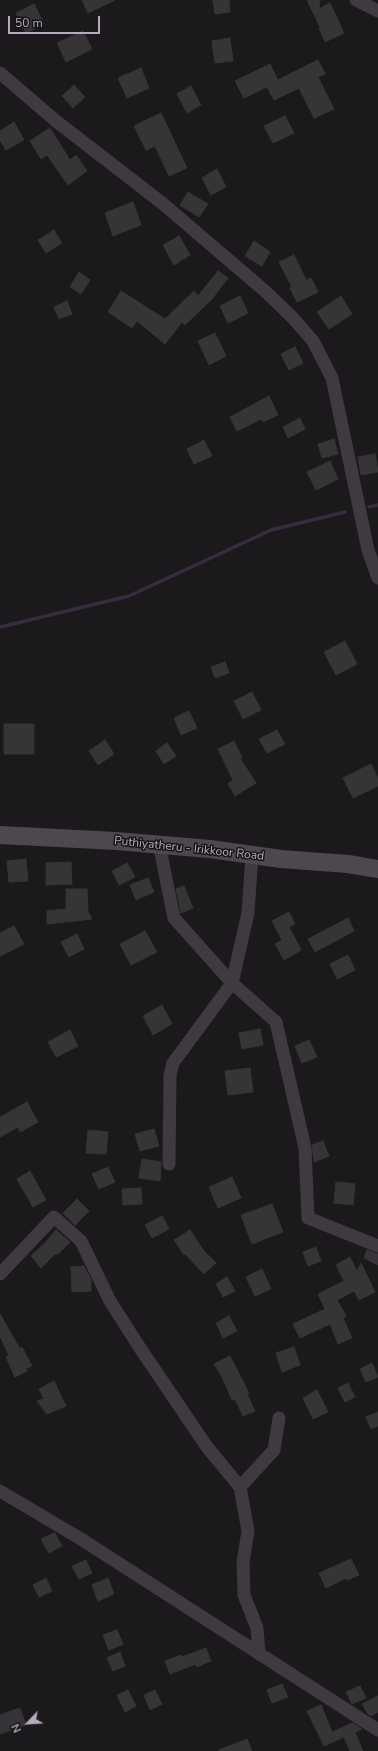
<!DOCTYPE html>
<style>
body{margin:0}
#map{position:relative;width:378px;height:1751px;overflow:hidden;background:#1b191b;font-family:"Nunito Sans",sans-serif}
canvas{display:block}
.north{position:absolute;left:8px;top:1703px;width:40px;height:40px;-webkit-text-stroke:3px #161416;paint-order:stroke;rotate:245deg;font-size:11px;font-weight:700;line-height:16px;text-align:center;color:#b6abbb}
.north::after{content:'';display:block;margin:auto;width:14px;height:18px;background:#b6abbb;clip-path:polygon(50% 0,100% 100%,50% 72%,0 100%)}
.scale{position:absolute;left:8px;top:16px;width:92px;height:18px;box-sizing:border-box;border:2px solid #b6abbb;border-top:0;padding-left:5px;font-size:12px;line-height:14px;white-space:nowrap;color:#b6abbb;-webkit-text-stroke:3px #161416;paint-order:stroke}
</style>
<div id="map">
<canvas width="378" height="1751"></canvas>
<div class="north">N</div>
<div class="scale">50 m</div>
</div>
<script>
const g = document.querySelector('canvas').getContext('2d');
g.lineJoin = 'round';
function toPath(rows) {
  const path = new Path2D();
  for (const r of rows) {
    path.moveTo(r[0], r[1]);
    for (let i = 2; i < r.length; i += 2) path.lineTo(r[i], r[i + 1]);
  }
  return path;
}
function stroke(path, color, width, dash) {
  g.strokeStyle = color;
  g.lineWidth = width;
  g.lineCap = dash ? 'butt' : 'round';
  g.setLineDash(dash || []);
  g.stroke(path);
}
function paint(path, color) {
  g.fillStyle = color;
  g.fill(path, 'evenodd');
}
function label(font, color, halo, rows, align = 'center') {
  g.font = font + ' "Nunito Sans",sans-serif';
  g.lineWidth = 3;
  g.setLineDash([]);
  g.textBaseline = 'middle';
  g.strokeStyle = halo;
  g.fillStyle = color;
  for (const [text, x, y, turn = 0] of rows) {
    g.save();
    g.translate(x, y);
    g.rotate((+turn || 0) * Math.PI / 180);
    g.textAlign = isNaN(turn) ? turn : align;
    if (halo) g.strokeText(text, 0, 0);
    g.fillText(text, 0, 0);
    g.restore();
  }
}
stroke(toPath([
 [369,507,378,505],
 [0,627,129,596,271,530,345,512]
]), '#362e40', 3.5);
const building = toPath([
 [82,0,115,0,88,13,82,0],
 [213,0,229,0,230,12,215,14,213,0],
 [307,0,320,0,319,9,330,3,344,33,325,42,319,28,320,27,307,0],
 [34,4,44,24,26,33,16,13,34,4],
 [83,31,92,49,66,62,57,43,83,31],
 [230,38,233,61,215,63,212,41,230,38],
 [318,60,325,74,318,77,334,109,314,118,299,88,274,100,267,87,244,98,235,81,270,64,278,80,318,60],
 [141,68,149,88,127,98,118,78,141,68],
 [74,85,85,97,73,108,62,96,74,85],
 [191,86,201,105,187,113,177,94,191,86],
 [161,113,187,168,169,176,155,146,146,150,134,126,161,113],
 [285,116,294,133,273,143,264,126,285,116],
 [14,122,24,140,6,150,0,140,0,131,14,122],
 [50,128,70,160,76,155,87,171,68,185,47,155,41,159,30,141,50,128],
 [217,169,226,187,211,195,202,178,217,169],
 [188,192,208,204,199,217,180,205,188,192],
 [133,202,141,225,113,236,105,213,133,202],
 [54,230,62,243,46,253,38,240,54,230],
 [179,236,190,255,174,265,163,245,179,236],
 [254,241,270,252,262,266,245,256,254,241],
 [294,255,306,280,311,278,318,292,297,302,290,288,292,287,279,262,294,255],
 [218,271,228,278,212,299,185,325,182,322,165,344,137,321,132,328,108,312,121,291,165,319,194,291,198,296,218,271],
 [79,272,90,280,81,294,70,287,79,272],
 [240,296,248,313,228,323,220,306,240,296],
 [341,296,352,314,329,329,317,312,341,296],
 [67,301,72,314,59,319,54,307,67,301],
 [215,333,226,356,209,365,198,341,215,333],
 [295,347,303,363,289,370,281,354,295,347],
 [269,396,278,415,263,422,261,419,237,431,230,417,269,396],
 [300,418,305,429,288,438,283,427,300,418],
 [334,439,338,454,322,458,318,444,334,439],
 [204,440,212,456,194,464,187,449,204,440],
 [375,454,378,472,361,475,358,457,375,454],
 [330,461,338,479,316,490,307,472,330,461],
 [345,641,357,664,336,675,324,652,345,641],
 [225,662,229,673,215,678,211,667,225,662],
 [252,692,261,710,243,719,234,701,252,692],
 [189,711,197,728,181,735,174,718,189,711],
 [4,724,34,724,34,754,4,754,4,724],
 [277,730,285,744,267,753,259,739,277,730],
 [105,740,114,754,98,765,89,751,105,740],
 [234,741,242,757,240,758,256,783,235,796,228,784,233,780,218,749,234,741],
 [167,743,176,756,164,764,156,751,167,743],
 [371,764,378,778,378,786,353,798,343,778,371,764],
 [26,859,28,881,9,882,7,861,26,859],
 [71,862,72,884,46,885,46,863,71,862],
 [127,863,135,877,119,885,112,871,127,863],
 [148,878,154,892,136,900,130,885,148,878],
 [184,886,193,908,181,913,176,889,184,886],
 [66,889,87,889,88,912,92,919,47,924,47,911,66,909,66,889],
 [289,912,295,924,289,927,301,950,284,960,275,944,282,940,272,921,289,912],
 [348,918,354,931,315,952,308,939,348,918],
 [14,926,24,944,0,956,0,933,14,926],
 [145,931,157,952,131,965,120,944,145,931],
 [77,934,84,949,69,957,61,942,77,934],
 [348,955,355,970,337,979,330,964,348,955],
 [162,1005,172,1024,153,1035,143,1016,162,1005],
 [260,1029,263,1045,242,1049,239,1033,260,1029],
 [70,1030,78,1046,56,1057,48,1042,70,1030],
 [309,1040,317,1057,302,1063,295,1046,309,1040],
 [250,1068,253,1092,228,1095,225,1071,250,1068],
 [27,1102,38,1122,20,1132,18,1127,0,1137,0,1117,27,1102],
 [154,1129,159,1146,140,1151,135,1134,154,1129],
 [88,1130,108,1132,106,1154,86,1153,88,1130],
 [323,1141,329,1156,314,1162,312,1145,323,1141],
 [142,1159,161,1162,160,1181,139,1178,142,1159],
 [108,1167,115,1182,99,1189,92,1174,108,1167],
 [30,1171,46,1200,33,1207,17,1179,30,1171],
 [232,1177,241,1198,218,1208,209,1187,232,1177],
 [336,1182,355,1184,353,1205,334,1203,336,1182],
 [141,1188,142,1204,123,1205,122,1189,141,1188],
 [77,1199,89,1211,75,1225,63,1213,77,1199],
 [272,1204,283,1232,252,1244,241,1215,272,1204],
 [162,1216,169,1229,152,1238,145,1225,162,1216],
 [56,1230,70,1242,57,1255,56,1253,41,1268,31,1256,45,1243,56,1230],
 [190,1230,204,1251,216,1263,204,1274,185,1254,184,1255,174,1240,190,1230],
 [316,1247,321,1261,308,1266,303,1252,316,1247],
 [367,1250,378,1254,378,1265,364,1258,367,1250],
 [350,1257,357,1271,361,1263,375,1292,359,1300,354,1291,337,1300,346,1316,343,1318,352,1338,338,1344,330,1324,300,1338,293,1324,325,1309,318,1294,344,1281,336,1265,350,1257],
 [84,1266,91,1279,91,1291,72,1292,71,1267,84,1266],
 [262,1269,271,1289,255,1296,246,1277,262,1269],
 [227,1277,235,1291,223,1297,216,1284,227,1277],
 [0,1314,20,1349,22,1347,32,1366,25,1369,27,1371,15,1377,6,1357,9,1356,0,1336,0,1314],
 [229,1316,237,1331,223,1338,216,1323,229,1316],
 [294,1347,300,1365,282,1372,276,1353,294,1347],
 [230,1356,249,1393,247,1394,255,1411,243,1416,235,1399,232,1400,222,1377,214,1364,230,1356],
 [372,1363,378,1377,366,1382,360,1369,372,1363],
 [54,1381,66,1406,47,1414,37,1401,44,1399,39,1389,54,1381],
 [348,1383,355,1397,345,1402,338,1388,348,1383],
 [317,1390,328,1412,313,1419,303,1398,317,1390],
 [378,1412,378,1426,371,1429,366,1417,378,1412],
 [55,1533,62,1546,49,1553,41,1539,55,1533],
 [351,1559,359,1575,347,1580,346,1578,326,1588,319,1573,351,1559],
 [86,1560,92,1573,79,1579,72,1566,86,1560],
 [46,1578,52,1591,39,1597,33,1585,46,1578],
 [108,1578,114,1594,98,1601,92,1585,108,1578],
 [117,1630,123,1644,109,1650,103,1635,117,1630],
 [206,1648,211,1661,197,1667,196,1664,170,1674,165,1661,181,1655,182,1657,206,1648],
 [120,1652,125,1666,113,1671,107,1658,120,1652],
 [282,1684,288,1697,272,1703,267,1690,282,1684],
 [360,1686,366,1698,352,1704,346,1692,360,1686],
 [128,1690,136,1706,125,1712,117,1695,128,1690],
 [155,1690,162,1704,150,1710,144,1695,155,1690],
 [378,1696,378,1712,371,1716,368,1714,362,1704,378,1696],
 [321,1705,332,1732,353,1723,362,1729,355,1732,363,1751,350,1751,344,1737,324,1746,307,1711,321,1705],
 [20,1708,26,1725,0,1734,0,1715,20,1708],
 [247,1739,252,1751,220,1751,219,1750,247,1739]
]);
paint(building, '#373437');
stroke(building, '#373337', 1);
stroke(toPath([
 [356,0,378,11],
 [0,73,56,121,162,203,265,291,292,317,313,341,332,378,368,550,378,578],
 [159,844,174,918,232,983,276,1022,305,1148,308,1218,378,1246],
 [169,1164,170,1075,173,1063,232,983,248,913,252,855],
 [0,1274,54,1217,81,1241,110,1301,140,1348,207,1447,240,1487,248,1531,243,1562,244,1595,257,1628,259,1654],
 [240,1487,274,1450,279,1418],
 [0,1491,81,1539,378,1730]
]), '#3f3940', 13);
stroke(toPath([
 [0,835,116,841,210,849,281,859,348,864,378,869]
]), '#4e4750', 18);
label('12px', '#b6abbb', '#161416', [
 ["Puthiyatheru - Irikkoor Road",189,849,6]
]);
</script>
